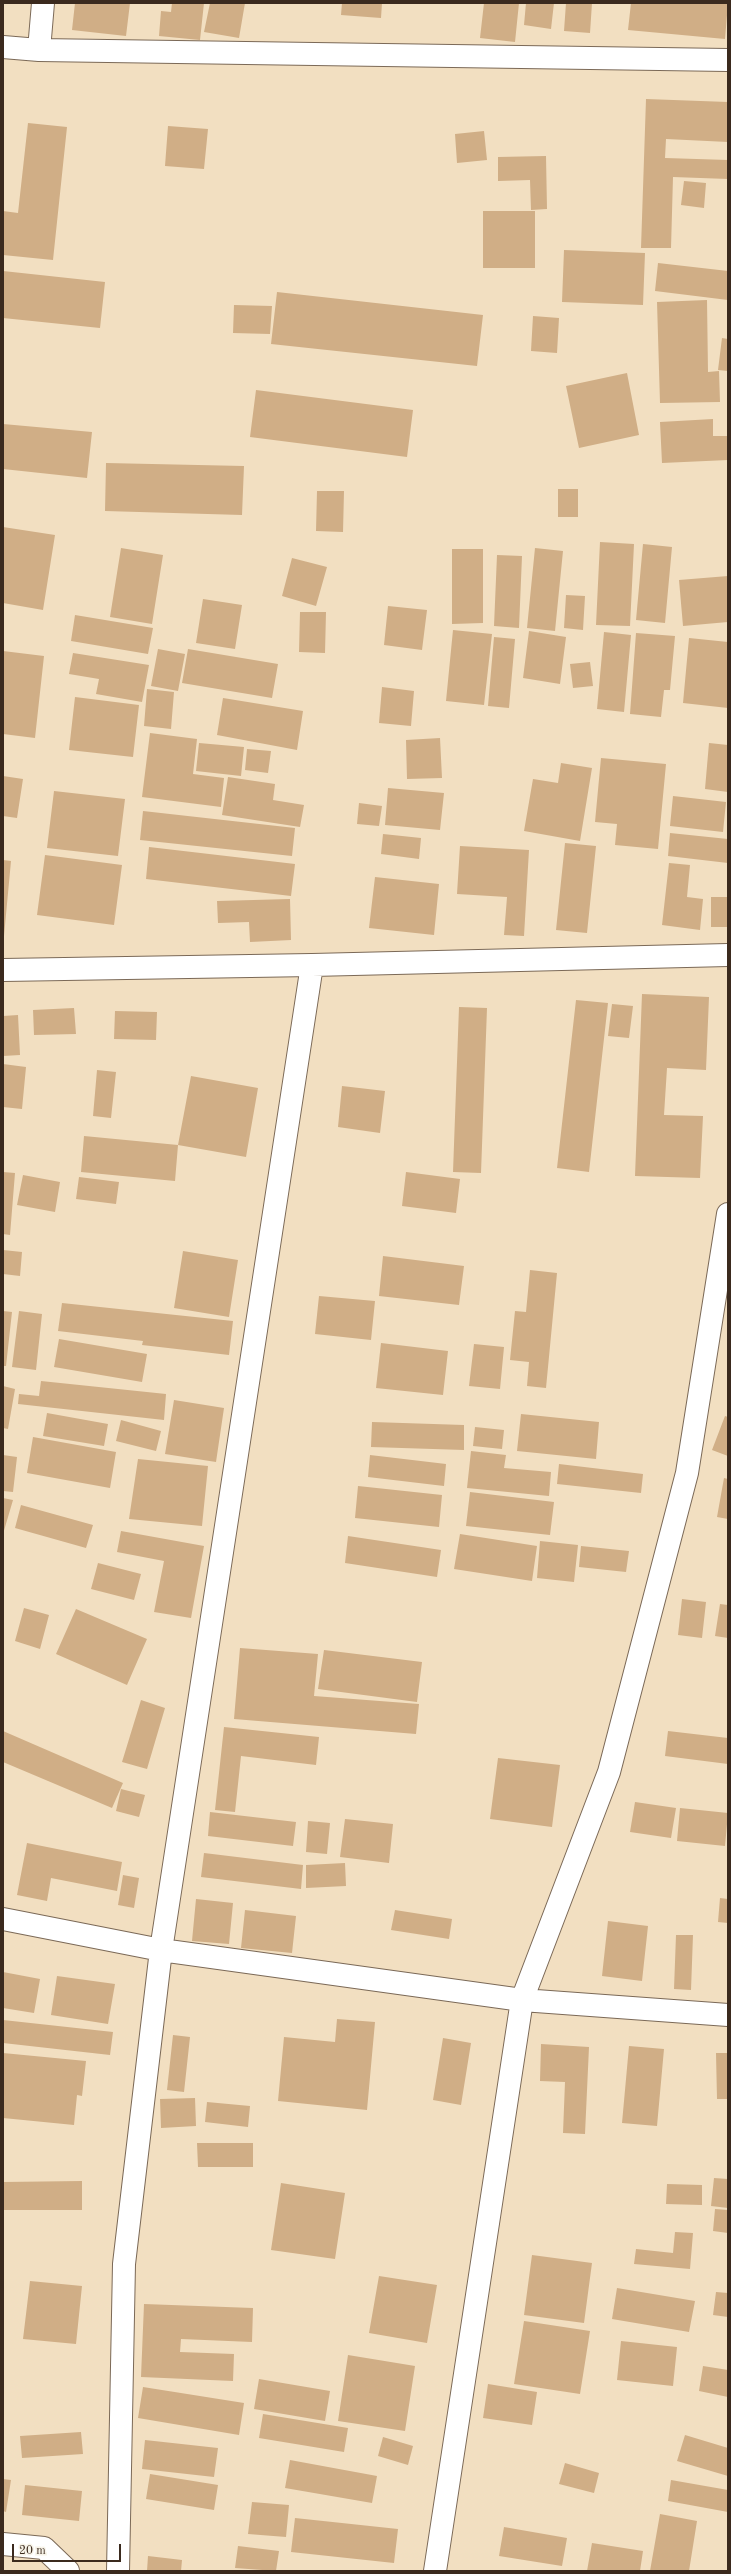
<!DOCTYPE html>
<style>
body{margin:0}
#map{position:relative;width:731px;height:2574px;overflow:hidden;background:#f2dfc1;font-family:"Old Standard TT",serif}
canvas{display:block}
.frame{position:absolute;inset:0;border:4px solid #3b2a1e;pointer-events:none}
.scale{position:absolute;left:12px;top:2544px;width:109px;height:18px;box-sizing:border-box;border:2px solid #3b2a1e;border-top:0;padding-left:5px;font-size:12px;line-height:14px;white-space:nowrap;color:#3b2a1e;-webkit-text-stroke:3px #f7f3e8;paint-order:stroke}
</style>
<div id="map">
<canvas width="731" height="2574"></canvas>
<div class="frame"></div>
<div class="scale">20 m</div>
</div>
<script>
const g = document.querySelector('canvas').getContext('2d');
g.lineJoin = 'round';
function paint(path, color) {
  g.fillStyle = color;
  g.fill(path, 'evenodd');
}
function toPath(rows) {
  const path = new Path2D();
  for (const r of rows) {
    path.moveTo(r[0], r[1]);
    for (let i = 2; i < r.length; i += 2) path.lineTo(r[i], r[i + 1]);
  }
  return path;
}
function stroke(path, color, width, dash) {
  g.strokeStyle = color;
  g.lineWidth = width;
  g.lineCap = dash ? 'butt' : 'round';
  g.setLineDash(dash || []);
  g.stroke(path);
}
paint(toPath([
 [75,3,130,3,126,36,72,30],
 [172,3,204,3,200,40,159,36,161,11,171,12],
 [210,3,245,3,239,38,204,32],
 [342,3,382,3,381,18,341,15],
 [484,3,519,3,515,42,480,38],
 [526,3,554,3,551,29,524,25],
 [566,3,592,3,590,33,564,31],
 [631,3,728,3,725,39,628,30],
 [646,99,728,102,728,142,666,139,665,158,728,160,728,179,673,177,671,248,641,248],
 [28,123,67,127,53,260,3,255,3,211,18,213],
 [168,126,208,129,204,169,165,166],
 [484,131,487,160,457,163,455,134],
 [546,156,547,209,531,210,530,180,498,181,498,157],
 [684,181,706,183,704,208,681,205],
 [483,211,535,211,535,268,483,268],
 [564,250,645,253,643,305,562,302],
 [658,263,728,271,728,300,655,291],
 [3,271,105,282,100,328,3,318],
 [277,292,483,315,477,366,271,344],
 [707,300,708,372,719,371,720,402,660,403,657,302],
 [234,305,272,306,270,334,233,333],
 [533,316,559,318,557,353,531,351],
 [722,338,728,339,728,371,718,370],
 [627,373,639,435,579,448,566,386],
 [256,390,413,410,407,457,250,437],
 [713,419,713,436,728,436,728,460,662,463,660,422],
 [3,424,92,432,87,478,3,469],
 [106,463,244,466,242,515,105,511],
 [558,489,578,489,578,517,558,517],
 [317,491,344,491,343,532,316,531],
 [3,527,55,535,43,610,3,603],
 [600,542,634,544,630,626,596,625],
 [643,544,672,547,665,623,636,620],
 [121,548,163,555,152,624,110,617],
 [535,548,563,551,555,631,527,628],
 [452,549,483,549,483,623,452,624],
 [497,555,522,556,519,628,494,626],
 [292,558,327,567,316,606,282,596],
 [728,576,728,622,683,626,679,580],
 [566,595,585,596,583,630,564,628],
 [203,599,242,605,235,649,196,643],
 [388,606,427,610,422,650,384,645],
 [300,612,326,612,325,653,299,652],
 [75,615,153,628,148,654,71,641],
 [453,630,492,634,484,705,446,701],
 [529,631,566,637,560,684,523,678],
 [604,632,631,635,624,712,597,709],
 [636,633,675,636,670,690,664,690,661,717,630,714],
 [494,637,515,639,509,708,488,706],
 [689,638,728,642,728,708,683,703],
 [158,649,185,654,178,691,151,686],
 [188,649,278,664,272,698,182,683],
 [3,651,44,656,35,738,3,734],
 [73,653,149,665,142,702,96,694,99,679,69,674],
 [590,662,593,686,573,688,570,664],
 [382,687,414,691,411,726,379,723],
 [147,689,174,692,171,729,144,726],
 [75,697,139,705,133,757,69,750],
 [223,698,303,711,297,750,217,735],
 [150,733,197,739,193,774,224,778,221,807,142,797],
 [440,738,442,778,407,779,406,740],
 [199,743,244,747,241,776,196,771],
 [709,743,728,745,728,792,705,789],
 [247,749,271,751,268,773,245,770],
 [601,758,666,764,658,849,615,845,617,824,595,822],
 [561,763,592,768,580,841,524,831,533,779,558,783],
 [3,776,23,779,17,818,3,816],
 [228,777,275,784,273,800,304,805,300,827,222,815],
 [388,788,444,793,440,830,385,825],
 [54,791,125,799,118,856,47,848],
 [673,796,726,802,723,832,670,826],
 [359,803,382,806,379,826,357,824],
 [143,811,295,828,292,856,140,840],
 [670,833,728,839,728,863,668,856],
 [383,834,421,838,419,859,381,854],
 [565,843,596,846,587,933,556,930],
 [460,846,529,850,524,936,504,935,507,897,457,894],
 [149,847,295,864,291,896,146,879],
 [45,855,122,865,114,925,37,915],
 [3,860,11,861,4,936,3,936],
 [669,863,690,865,687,897,703,899,700,930,662,925],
 [375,877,439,884,434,935,369,928],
 [711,897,728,897,728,927,711,927],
 [290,899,291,940,250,942,249,922,218,923,217,901],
 [642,994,709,997,706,1070,667,1068,664,1115,703,1116,700,1178,635,1176],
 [576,1000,608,1003,589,1172,557,1168],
 [612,1004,633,1006,629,1038,608,1036],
 [459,1007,487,1008,481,1173,453,1172],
 [74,1008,76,1034,34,1035,33,1010],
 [115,1011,157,1012,156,1040,114,1039],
 [18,1015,20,1055,3,1056,3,1016],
 [3,1064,26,1067,22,1109,3,1107],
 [97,1070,116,1072,111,1118,93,1116],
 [191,1076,258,1088,246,1157,178,1145],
 [342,1086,385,1091,380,1133,338,1127],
 [84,1136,178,1145,175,1181,81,1172],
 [3,1172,15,1173,10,1235,3,1234],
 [406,1172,460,1179,456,1213,402,1206],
 [23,1175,60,1182,55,1212,17,1205],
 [79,1177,119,1182,116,1204,76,1199],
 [3,1250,22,1252,20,1276,3,1274],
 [183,1251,238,1260,229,1317,174,1308],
 [383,1256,464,1266,459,1305,379,1296],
 [530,1270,557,1273,546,1388,527,1386,529,1362,510,1360,515,1311,526,1312],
 [319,1296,375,1301,371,1340,315,1334],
 [62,1303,233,1321,229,1355,142,1345,143,1341,58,1331],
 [3,1311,12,1312,6,1366,3,1366],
 [19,1311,42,1314,36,1370,12,1367],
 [59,1339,147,1354,142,1382,54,1367],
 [381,1343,448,1351,443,1395,376,1388],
 [474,1344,504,1347,500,1389,469,1386],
 [41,1381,166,1394,164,1420,18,1404,19,1394,39,1396],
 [3,1386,15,1389,8,1429,3,1428],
 [174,1400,224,1408,216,1462,165,1454],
 [47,1413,108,1424,104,1446,43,1436],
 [521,1414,599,1422,596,1459,517,1451],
 [725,1416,728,1417,728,1456,712,1450],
 [121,1420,161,1431,156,1451,116,1441],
 [372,1422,464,1425,464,1450,371,1447],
 [475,1427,504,1430,502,1449,473,1446],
 [33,1437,116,1452,110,1488,27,1473],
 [471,1451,506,1455,504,1468,551,1472,549,1496,467,1488],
 [3,1455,17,1457,13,1492,3,1491],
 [370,1455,446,1464,444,1486,368,1477],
 [138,1459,208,1466,202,1526,129,1519],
 [559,1464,643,1474,641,1493,557,1484],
 [724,1478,728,1479,728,1519,717,1517],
 [358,1486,442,1495,439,1527,355,1518],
 [470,1492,554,1502,550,1535,466,1526],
 [3,1498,13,1500,3,1534],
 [21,1505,93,1525,86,1548,15,1528],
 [121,1531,204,1546,191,1618,154,1612,164,1561,117,1552],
 [460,1534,537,1546,532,1581,454,1569],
 [348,1536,441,1550,437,1577,345,1563],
 [540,1541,578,1545,574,1582,537,1578],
 [581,1546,629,1551,626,1572,579,1567],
 [98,1563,141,1574,134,1600,91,1589],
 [682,1599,706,1602,702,1638,678,1635],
 [720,1604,728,1605,728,1638,715,1636],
 [24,1608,49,1615,40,1649,15,1641],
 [76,1609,147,1639,127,1685,56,1654],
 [240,1648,318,1654,314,1696,419,1704,416,1734,234,1719],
 [324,1650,422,1662,417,1702,318,1689],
 [141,1700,165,1708,147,1769,122,1762],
 [224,1727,319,1737,316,1765,241,1756,235,1812,215,1810],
 [3,1731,123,1783,112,1808,3,1762],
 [668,1731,728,1738,728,1764,665,1756],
 [498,1758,560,1765,552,1827,490,1819],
 [121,1789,145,1795,139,1817,116,1811],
 [635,1802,676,1808,671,1838,630,1832],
 [680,1808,728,1813,725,1846,677,1841],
 [210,1812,296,1822,293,1846,208,1836],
 [345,1819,393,1824,389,1863,340,1857],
 [308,1821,330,1823,327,1854,306,1852],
 [27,1843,122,1862,117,1891,51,1878,47,1901,17,1895],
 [204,1853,303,1865,301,1889,201,1877],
 [345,1863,346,1886,306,1888,306,1865],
 [123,1875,139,1878,134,1908,118,1905],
 [720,1898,728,1899,728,1923,718,1922],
 [196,1899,233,1903,229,1944,192,1941],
 [245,1910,296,1916,292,1953,241,1948],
 [395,1910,452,1919,449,1939,391,1930],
 [608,1921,648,1926,642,1981,602,1976],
 [676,1935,693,1935,691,1990,674,1989],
 [3,1972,40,1979,34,2013,3,2008],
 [57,1976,115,1984,108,2024,51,2015],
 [337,2019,375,2022,367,2110,278,2101,284,2037,335,2042],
 [3,2020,113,2032,110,2055,3,2043],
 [173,2035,190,2037,184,2092,167,2090],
 [443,2038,471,2043,461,2105,433,2100],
 [541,2044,589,2047,585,2134,563,2133,565,2082,540,2081],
 [629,2046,664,2049,657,2126,622,2123],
 [3,2053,86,2061,82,2096,77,2095,74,2125,3,2118],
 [716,2053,728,2053,728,2099,717,2099],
 [195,2098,196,2126,161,2128,160,2099],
 [207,2102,250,2106,248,2127,205,2122],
 [197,2143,253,2143,253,2167,198,2167],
 [714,2178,728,2179,728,2208,711,2206],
 [82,2181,82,2210,3,2210,3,2182],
 [281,2183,345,2193,335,2259,271,2250],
 [667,2184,702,2185,702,2205,666,2204],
 [715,2209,728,2210,728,2233,713,2231],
 [675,2232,693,2233,690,2269,634,2264,636,2249,673,2253],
 [532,2255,592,2263,584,2323,524,2315],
 [379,2276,437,2285,427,2343,369,2333],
 [30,2281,82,2286,76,2344,23,2339],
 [617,2288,695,2301,689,2332,612,2319],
 [716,2292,728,2293,728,2317,713,2315],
 [144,2304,253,2308,252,2342,181,2339,180,2352,234,2354,233,2381,141,2377],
 [524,2321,590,2331,580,2394,514,2384],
 [621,2341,677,2347,673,2386,617,2380],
 [348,2355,415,2366,405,2431,338,2421],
 [703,2366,728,2370,728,2397,699,2391],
 [259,2379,330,2391,325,2421,254,2409],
 [488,2384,537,2392,532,2425,483,2418],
 [143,2387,244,2403,239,2435,138,2418],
 [263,2414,348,2428,344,2452,259,2438],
 [81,2432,83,2454,22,2458,20,2436],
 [685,2435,728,2448,728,2476,677,2461],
 [383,2437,413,2446,408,2465,378,2456],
 [145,2440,218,2448,214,2477,142,2469],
 [290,2460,377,2476,372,2503,285,2488],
 [565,2463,599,2473,594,2493,559,2484],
 [150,2474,218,2485,214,2510,146,2499],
 [3,2479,11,2480,6,2512,3,2511],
 [671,2480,728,2490,728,2512,668,2501],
 [25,2485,82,2491,79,2521,22,2515],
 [252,2502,289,2505,286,2537,248,2534],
 [660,2514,697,2521,689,2571,650,2571],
 [295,2518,398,2529,394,2563,291,2552],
 [504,2527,567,2538,562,2566,499,2556],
 [592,2543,643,2551,640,2571,587,2571],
 [238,2546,279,2551,276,2571,235,2568],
 [148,2556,182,2560,181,2571,147,2571]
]), '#d0ae86');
const minor = toPath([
 [3,47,39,50,728,60],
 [39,50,43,3],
 [3,970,312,965,728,955],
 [3,1919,161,1950,522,2000,728,2015],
 [3,2544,44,2548,68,2571],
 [118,2571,124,2264,161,1950,312,965],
 [435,2571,522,2000,609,1772,687,1473,728,1214]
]);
stroke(minor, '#7b6957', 24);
stroke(minor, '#fff', 22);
</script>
